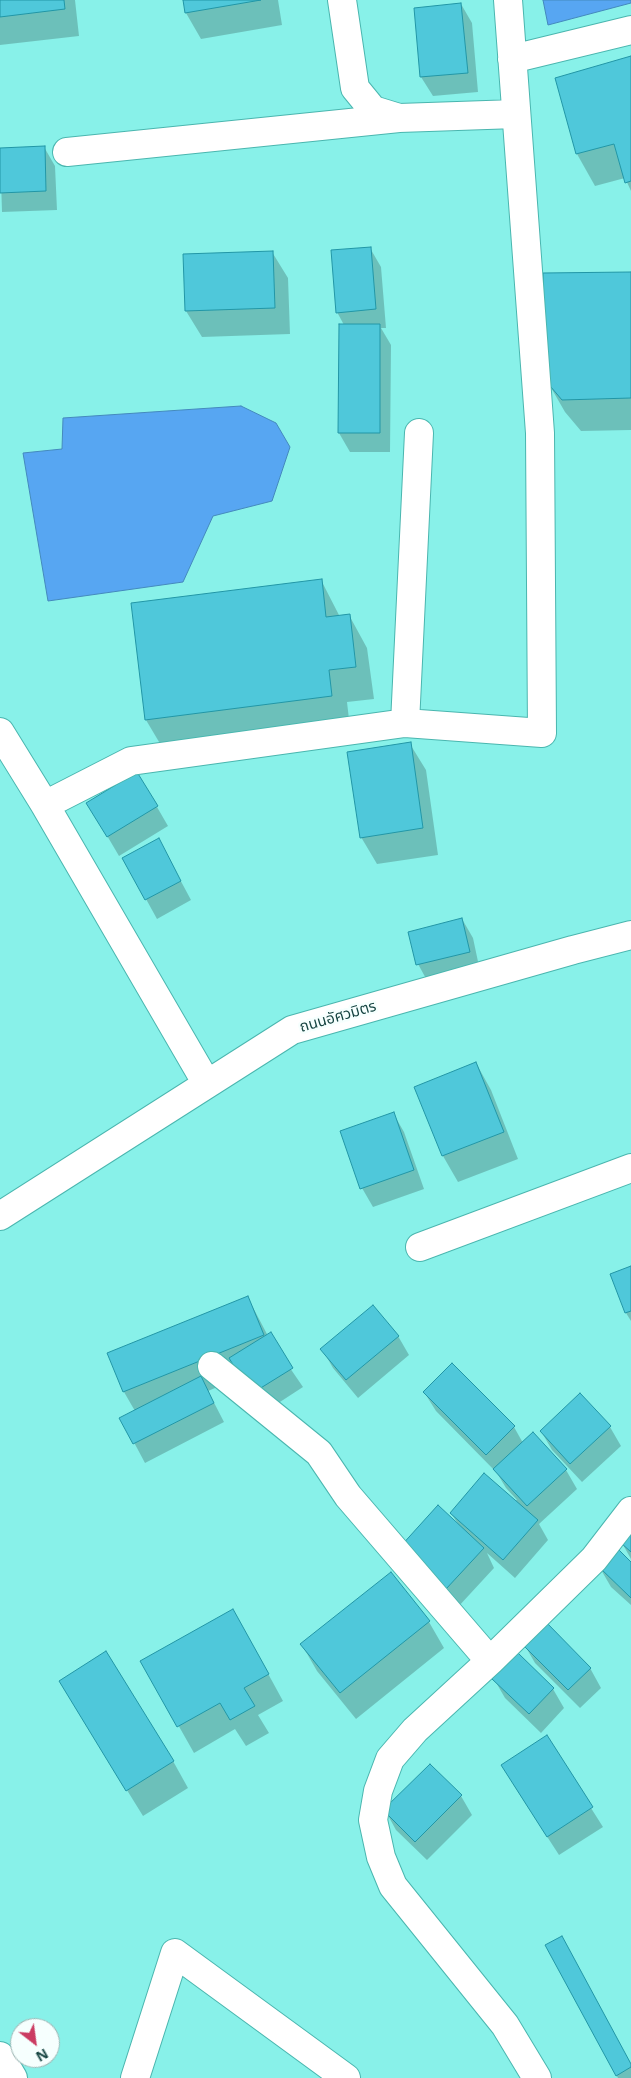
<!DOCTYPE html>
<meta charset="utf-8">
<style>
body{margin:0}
#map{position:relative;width:631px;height:2078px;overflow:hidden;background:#88f1e9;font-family:"Noto Sans",sans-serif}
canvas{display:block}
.north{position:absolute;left:10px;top:2018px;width:50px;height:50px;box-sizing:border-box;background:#f6fffe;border:1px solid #9db5b3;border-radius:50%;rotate:150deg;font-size:14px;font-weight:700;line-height:20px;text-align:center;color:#174542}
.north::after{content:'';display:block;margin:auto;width:18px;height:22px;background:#cb3c62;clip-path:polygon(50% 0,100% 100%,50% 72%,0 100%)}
</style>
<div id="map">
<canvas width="631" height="2078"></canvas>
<div class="north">N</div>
</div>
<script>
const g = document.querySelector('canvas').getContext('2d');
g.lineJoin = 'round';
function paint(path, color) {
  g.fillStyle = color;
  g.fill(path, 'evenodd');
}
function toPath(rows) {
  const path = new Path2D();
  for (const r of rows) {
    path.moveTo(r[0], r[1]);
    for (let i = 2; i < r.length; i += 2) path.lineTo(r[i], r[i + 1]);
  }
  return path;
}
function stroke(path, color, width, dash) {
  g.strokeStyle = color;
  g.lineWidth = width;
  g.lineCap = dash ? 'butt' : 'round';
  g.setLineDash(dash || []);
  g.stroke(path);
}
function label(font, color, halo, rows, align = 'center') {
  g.font = font + ' "Noto Sans","Noto Sans Thai",sans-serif';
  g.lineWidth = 5;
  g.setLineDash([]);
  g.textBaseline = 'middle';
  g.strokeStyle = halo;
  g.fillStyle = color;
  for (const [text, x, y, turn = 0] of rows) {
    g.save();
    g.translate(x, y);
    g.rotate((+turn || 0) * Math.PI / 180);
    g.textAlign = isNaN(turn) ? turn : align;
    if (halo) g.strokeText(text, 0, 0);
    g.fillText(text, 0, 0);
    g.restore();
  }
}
const water = toPath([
 [543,0,631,0,631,3,548,25,543,0],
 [241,406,276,423,290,447,272,501,213,516,183,582,48,601,23,453,62,449,63,418,241,406]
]);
paint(water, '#57a6f2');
stroke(water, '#4489bd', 1);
paint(toPath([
 [0,0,75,0,79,36,0,45],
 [184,0,278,0,282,25,201,39,186,13],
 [461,4,472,23,478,92,433,96,421,77,415,9],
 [631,58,631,191,625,178,595,186,577,154,556,79],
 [44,147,55,166,57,210,2,212,0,149],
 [370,248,381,267,386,328,381,328,391,345,390,452,350,452,339,433,344,325,337,312],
 [272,252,288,278,290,334,202,337,186,311],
 [631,273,631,430,581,431,565,412,546,379],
 [321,580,340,617,349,615,367,648,374,699,347,702,350,728,165,752,146,720],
 [410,744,426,770,438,855,377,864,361,837],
 [157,807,168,826,119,856,99,822],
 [124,859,169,859,191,900,157,919],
 [462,919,473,938,480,971,429,984,418,964],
 [476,1063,491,1090,518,1159,458,1182,443,1156,416,1087],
 [393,1113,404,1132,424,1189,373,1207,362,1188],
 [631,1268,631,1321,626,1313],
 [248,1298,268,1336,303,1387,263,1413,241,1377,208,1391,224,1422,145,1463,121,1418,135,1411,124,1392,109,1353],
 [398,1336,409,1355,358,1398,333,1368,322,1349],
 [424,1392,514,1427,523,1443,566,1470,577,1489,539,1524,548,1540,515,1578,487,1553,494,1568,458,1607,402,1547,458,1524,451,1513,517,1500,506,1488,497,1473,436,1411],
 [610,1427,621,1446,582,1482,552,1450,541,1431],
 [631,1533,631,1559,622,1543],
 [631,1563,631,1605,611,1587,600,1568],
 [429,1622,444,1648,356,1719,317,1671,302,1645],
 [248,1637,283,1701,258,1715,269,1733,246,1746,235,1729,194,1753,142,1661],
 [524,1644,590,1668,601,1688,580,1708,535,1663],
 [518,1655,553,1689,564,1708,541,1733,505,1698,494,1679],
 [60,1682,173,1761,188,1788,143,1816],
 [546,1737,603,1827,559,1855,513,1784],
 [461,1796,472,1815,427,1860,396,1830,385,1810],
 [547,1946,631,2065,631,2078,618,2078]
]), '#0003');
const building = toPath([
 [0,0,64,0,65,9,0,17,0,0],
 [183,0,261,0,185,13,183,0],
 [461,3,468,73,420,77,414,8,461,3],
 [631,56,631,181,625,183,614,144,576,154,555,78,631,56],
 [45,146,46,191,0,193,0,148,45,146],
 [371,247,376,309,336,313,331,250,371,247],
 [273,251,275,308,185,311,183,254,273,251],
 [631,272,631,398,562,400,545,380,543,273,631,272],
 [339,324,380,324,380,433,338,433,339,324],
 [322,579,326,617,350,614,356,667,329,670,332,696,145,720,131,603,322,579],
 [411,742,423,828,360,838,347,752,411,742],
 [137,772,158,806,107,837,86,803,137,772],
 [159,838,181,881,145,900,122,858,159,838],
 [462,918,470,952,416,965,408,932,462,918],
 [476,1062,504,1132,442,1156,414,1087,476,1062],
 [394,1112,414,1170,360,1189,340,1131,394,1112],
 [631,1266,631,1311,625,1313,610,1274,631,1266],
 [248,1296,264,1335,123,1392,107,1353,248,1296],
 [373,1305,399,1336,346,1380,320,1349,373,1305],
 [271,1332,293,1368,251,1394,229,1358,271,1332],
 [452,1363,515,1426,486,1455,423,1392,452,1363],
 [201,1376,214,1403,133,1444,119,1418,201,1376],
 [580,1393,611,1426,570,1464,540,1431,580,1393],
 [533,1432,567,1469,527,1506,493,1469,533,1432],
 [484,1473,538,1520,503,1560,450,1513,484,1473],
 [438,1505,484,1548,446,1589,400,1547,438,1505],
 [631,1531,631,1552,621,1543,631,1531],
 [617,1548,631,1562,631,1598,599,1567,617,1548],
 [391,1572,430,1621,340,1693,300,1644,391,1572],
 [233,1609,269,1674,244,1688,255,1706,230,1720,220,1703,177,1727,140,1661,233,1609],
 [545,1621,591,1668,568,1690,522,1644,545,1621],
 [106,1651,174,1761,126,1791,59,1681,106,1651],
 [518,1653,554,1688,529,1714,492,1679,518,1653],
 [547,1735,593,1807,547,1837,501,1765,547,1735],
 [430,1764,462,1795,415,1842,383,1810,430,1764],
 [562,1936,631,2064,631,2067,616,2076,545,1945,562,1936]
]);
paint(building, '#4fc8da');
stroke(building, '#2296a6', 1);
const minor = toPath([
 [342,0,355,88,373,110,399,118,516,114],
 [512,59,631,30],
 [67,152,399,118],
 [405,723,419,433],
 [0,732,45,805,207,1084],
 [45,805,131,761,405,723,542,733,540,433,508,0],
 [0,1216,292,1030,573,950,631,935],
 [420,1247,631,1168],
 [212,1366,319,1453,348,1496,490,1661,415,1730,390,1759,378,1791,373,1820,381,1857,393,1886,505,2025,537,2078],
 [490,1661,594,1559,631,1511],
 [0,2056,13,2078],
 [135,2078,175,1953,346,2078]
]);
stroke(minor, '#4ab6af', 30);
stroke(minor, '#fff', 28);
label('15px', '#174542', '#f6fffe', [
 ["ถนนอัศวมิตร",338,1017,-16]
]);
</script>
